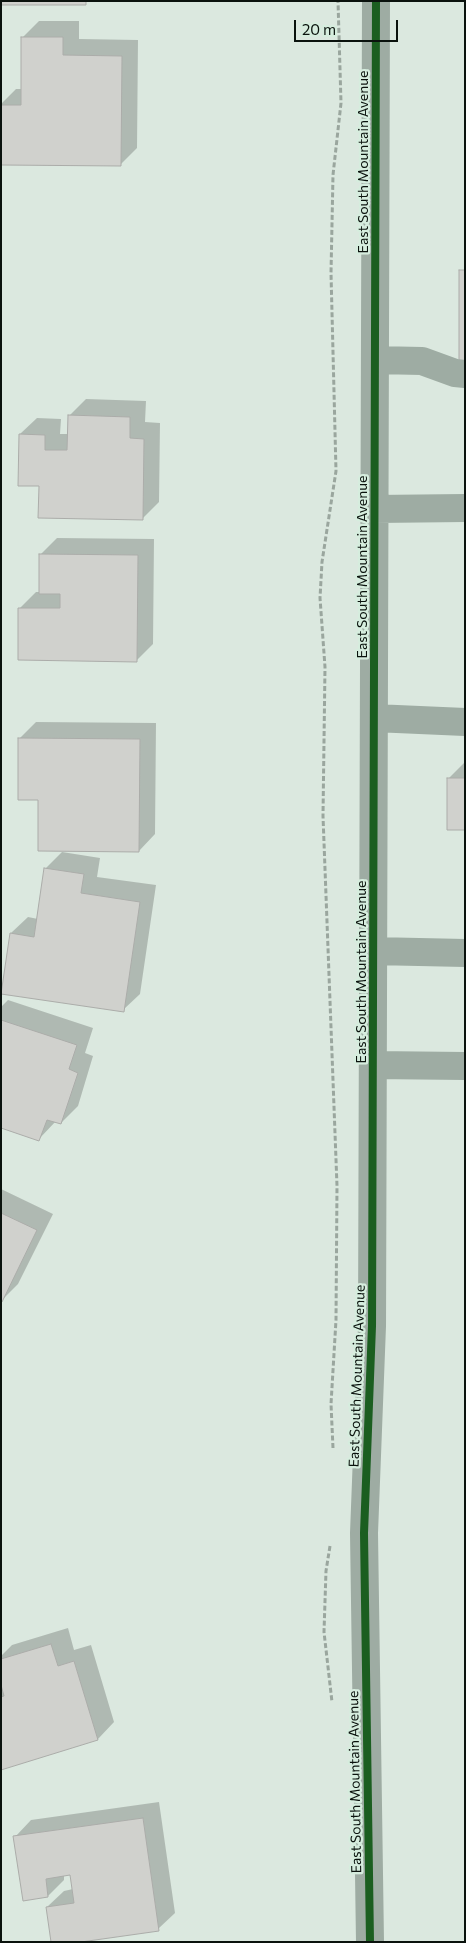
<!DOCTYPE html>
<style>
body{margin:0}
#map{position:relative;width:466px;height:1943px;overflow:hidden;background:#dbe8df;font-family:Commissioner,sans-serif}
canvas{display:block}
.frame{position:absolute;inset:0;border:2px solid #0a120d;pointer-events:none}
.scale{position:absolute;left:294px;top:20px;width:104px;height:22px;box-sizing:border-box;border:2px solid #0a120d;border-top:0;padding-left:6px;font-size:15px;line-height:18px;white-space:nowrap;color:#0a120d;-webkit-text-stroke:4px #d6edde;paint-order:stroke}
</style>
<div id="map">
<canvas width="466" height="1943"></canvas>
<div class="frame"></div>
<div class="scale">20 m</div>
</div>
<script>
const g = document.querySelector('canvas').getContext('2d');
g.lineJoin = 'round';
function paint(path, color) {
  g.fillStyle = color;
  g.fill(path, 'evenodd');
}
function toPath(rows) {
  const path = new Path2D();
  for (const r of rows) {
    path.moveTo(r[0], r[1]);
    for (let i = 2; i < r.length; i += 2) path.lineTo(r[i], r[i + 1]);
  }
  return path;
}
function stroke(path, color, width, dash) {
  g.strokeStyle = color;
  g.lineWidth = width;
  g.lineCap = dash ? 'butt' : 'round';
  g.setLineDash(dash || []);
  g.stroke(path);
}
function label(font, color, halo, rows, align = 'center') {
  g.font = font + ' Commissioner,sans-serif';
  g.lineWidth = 4.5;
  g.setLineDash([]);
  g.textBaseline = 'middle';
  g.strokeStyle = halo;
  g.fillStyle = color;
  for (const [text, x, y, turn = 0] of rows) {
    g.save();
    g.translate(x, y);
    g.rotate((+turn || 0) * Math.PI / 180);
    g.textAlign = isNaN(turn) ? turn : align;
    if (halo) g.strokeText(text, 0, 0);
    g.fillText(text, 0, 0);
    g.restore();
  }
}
paint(toPath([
 [39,21,79,21,79,39,138,40,137,148,121,164,1,164,1,104,16,89,22,89,23,37],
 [86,399,146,401,145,422,160,423,159,502,142,519,40,485,20,434,37,418,61,419,60,434,69,434,69,416],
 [57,538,154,539,153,644,137,660,20,608,36,592,40,592,41,554],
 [36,722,156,723,155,834,139,851,39,798,20,738],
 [465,762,465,829,449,778],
 [62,852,100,858,97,877,156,885,140,994,123,1010,11,933,28,917,38,919,45,869],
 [8,1000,93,1028,85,1053,93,1056,78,1106,61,1123,56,1121,39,1139,1,1127,1,1007],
 [1,1189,53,1214,18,1284,2,1300],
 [68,1628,74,1650,91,1645,114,1722,98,1739,1,1768,1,1686,3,1686,1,1656,12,1645],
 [159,1802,175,1913,158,1929,47,1907,64,1891,73,1889,71,1874,64,1875,64,1880,48,1896,15,1837,31,1820]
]), '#0003');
const building = toPath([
 [1,1,86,1,86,5,1,5,1,1],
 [21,37,63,37,63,55,122,56,121,166,1,165,1,105,21,105,21,37],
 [459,270,465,270,465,365,459,365,459,270],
 [68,415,130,417,130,438,144,439,143,520,38,518,39,486,18,486,19,434,45,435,45,450,67,450,68,415],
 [39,554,138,555,137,662,18,660,18,608,60,608,60,594,39,594,39,554],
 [18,738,140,739,139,852,38,851,38,800,18,800,18,738],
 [447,778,465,778,465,830,447,830,447,778],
 [44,868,84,874,81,893,140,902,124,1012,1,994,10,933,34,937,44,868],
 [1,1020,77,1045,69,1069,78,1073,61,1124,47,1120,39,1141,1,1128,1,1020],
 [1,1213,37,1230,2,1302,1,1302,1,1213],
 [51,1644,58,1666,74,1661,98,1740,1,1770,1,1697,4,1696,1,1685,1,1659,51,1644],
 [143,1818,159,1931,81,1942,51,1942,46,1907,74,1903,70,1875,46,1879,48,1897,23,1901,13,1836,143,1818]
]);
paint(building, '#d0d1cd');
stroke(building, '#abaca9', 1);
stroke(toPath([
 [333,1448,331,1404,336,1320,337,1186,323,816,325,667,320,598,322,562,336,471,331,273,333,175,341,103,338,1],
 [330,1546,326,1571,324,1632,332,1702]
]), '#9aa69e', 3, [5, 2.5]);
stroke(toPath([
 [375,360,422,361,455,373,465,374],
 [375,509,465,508],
 [374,718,465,722],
 [373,951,465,953],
 [373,1065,465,1066],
 [370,1942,364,1533,372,1326,376,1]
]), '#9eaca3', 28);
stroke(toPath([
 [370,1942,364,1533,372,1326,376,1]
]), '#1b5e20', 8);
label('14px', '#0a120d', '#d6edde', [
 ["East South Mountain Avenue",363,162,-90],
 ["East South Mountain Avenue",362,567,-90],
 ["East South Mountain Avenue",361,972,-90],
 ["East South Mountain Avenue",357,1376,-88],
 ["East South Mountain Avenue",355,1782,-91]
]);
</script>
